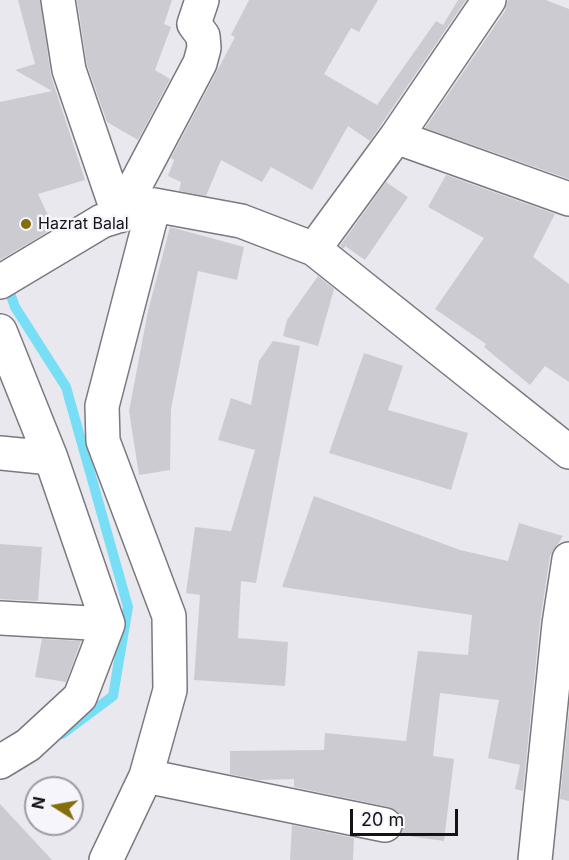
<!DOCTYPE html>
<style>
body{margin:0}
#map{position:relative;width:569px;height:860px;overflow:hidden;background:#e9e8ee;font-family:Inter,sans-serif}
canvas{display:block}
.north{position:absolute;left:24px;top:776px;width:60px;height:60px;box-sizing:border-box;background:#f6f5fc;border:2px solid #9c9ba0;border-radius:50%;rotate:281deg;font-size:16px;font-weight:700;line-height:24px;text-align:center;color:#141416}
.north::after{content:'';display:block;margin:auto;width:21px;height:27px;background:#856d0a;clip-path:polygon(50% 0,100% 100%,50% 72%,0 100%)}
.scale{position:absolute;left:350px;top:809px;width:108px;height:27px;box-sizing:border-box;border:3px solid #141416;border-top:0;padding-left:8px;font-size:18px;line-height:21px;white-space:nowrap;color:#141416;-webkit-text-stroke:4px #f6f5fc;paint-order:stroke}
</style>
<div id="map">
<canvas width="569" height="860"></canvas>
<div class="north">N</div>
<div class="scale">20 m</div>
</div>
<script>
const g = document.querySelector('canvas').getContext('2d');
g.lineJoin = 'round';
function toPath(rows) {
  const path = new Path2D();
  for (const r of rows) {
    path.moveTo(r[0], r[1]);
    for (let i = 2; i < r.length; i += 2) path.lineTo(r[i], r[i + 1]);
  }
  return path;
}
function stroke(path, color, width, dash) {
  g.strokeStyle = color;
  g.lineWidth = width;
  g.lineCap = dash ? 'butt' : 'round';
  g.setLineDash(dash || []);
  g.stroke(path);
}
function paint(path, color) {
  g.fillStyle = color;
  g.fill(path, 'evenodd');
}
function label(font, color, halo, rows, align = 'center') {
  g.font = font + ' Inter,sans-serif';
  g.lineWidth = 5;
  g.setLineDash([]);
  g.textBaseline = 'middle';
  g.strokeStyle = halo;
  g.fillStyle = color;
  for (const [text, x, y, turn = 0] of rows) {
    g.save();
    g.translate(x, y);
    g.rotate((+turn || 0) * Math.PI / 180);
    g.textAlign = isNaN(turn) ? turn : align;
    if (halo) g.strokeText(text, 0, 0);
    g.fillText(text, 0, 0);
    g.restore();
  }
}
stroke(toPath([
 [6,282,15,307,66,387,128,607,113,696,62,734]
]), '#78def6', 10);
paint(toPath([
 [18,0,40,0,51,76,85,180,38,194,54,228,0,260,0,102,52,91,15,70,35,64],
 [77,0,172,0,164,24,171,27,155,70,170,79,138,140,107,122,87,65],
 [249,0,378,0,359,32,351,28,324,74,377,105,436,21,443,25,458,0,466,0,370,141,348,126,312,190,271,167,262,182,221,160,206,196,179,191,181,182,168,176,174,160,171,158,235,37,231,35],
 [508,0,546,0,569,9,569,179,425,128,505,11],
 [446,175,555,214,533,257,569,284,569,382,545,366,530,385,484,347,486,344,435,309,484,238,428,207],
 [386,182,408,197,365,260,345,246,344,249,340,246],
 [170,227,244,247,237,280,198,271,171,409,170,470,139,475,129,411,148,311],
 [318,276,334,289,318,346,283,336,287,320],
 [273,341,300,346,256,583,241,581,238,638,288,642,285,686,194,680,200,595,186,593,195,527,231,531,255,450,218,440,231,398,251,405,259,361],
 [364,353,403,366,388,410,468,433,451,490,329,453],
 [314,496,460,550,508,561,519,523,563,536,550,556,540,622,523,791,515,789,520,765,488,758,499,700,440,693,433,756,454,759,444,841,401,835,403,819,397,811,389,807,294,787,294,779,259,780,230,774,230,751,324,750,325,733,406,741,418,651,468,655,472,615,282,587],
 [0,544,42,547,38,601,0,599],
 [42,639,81,641,66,682,35,677],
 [569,711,569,801,560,799],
 [0,804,52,860,0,860],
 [292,825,354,838,353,860,290,860]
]), '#cbcbd1');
const minor = toPath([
 [58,0,69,70,119,216],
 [396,137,569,199],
 [119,216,200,63,204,48,203,36,194,24,202,0],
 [314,249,396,137,489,0],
 [0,282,102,221,154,205,241,221,314,249,569,452],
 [0,331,51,458,108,624,80,697,28,745,0,762],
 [0,453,51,458],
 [0,618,108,624],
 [146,776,385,825],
 [106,860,146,776,170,690,169,616,103,441,102,406,154,205],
 [535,860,559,624,569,559]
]);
stroke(minor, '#7a797f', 36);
stroke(minor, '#fff', 33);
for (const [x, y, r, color] of [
 [26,224,6,"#856d0a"]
]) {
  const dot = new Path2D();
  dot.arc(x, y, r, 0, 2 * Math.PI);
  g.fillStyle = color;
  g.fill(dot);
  stroke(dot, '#f6f5fc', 2);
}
label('16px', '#141416', '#f6f5fc', [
 ["Hazrat Balal",38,224]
], 'left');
</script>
